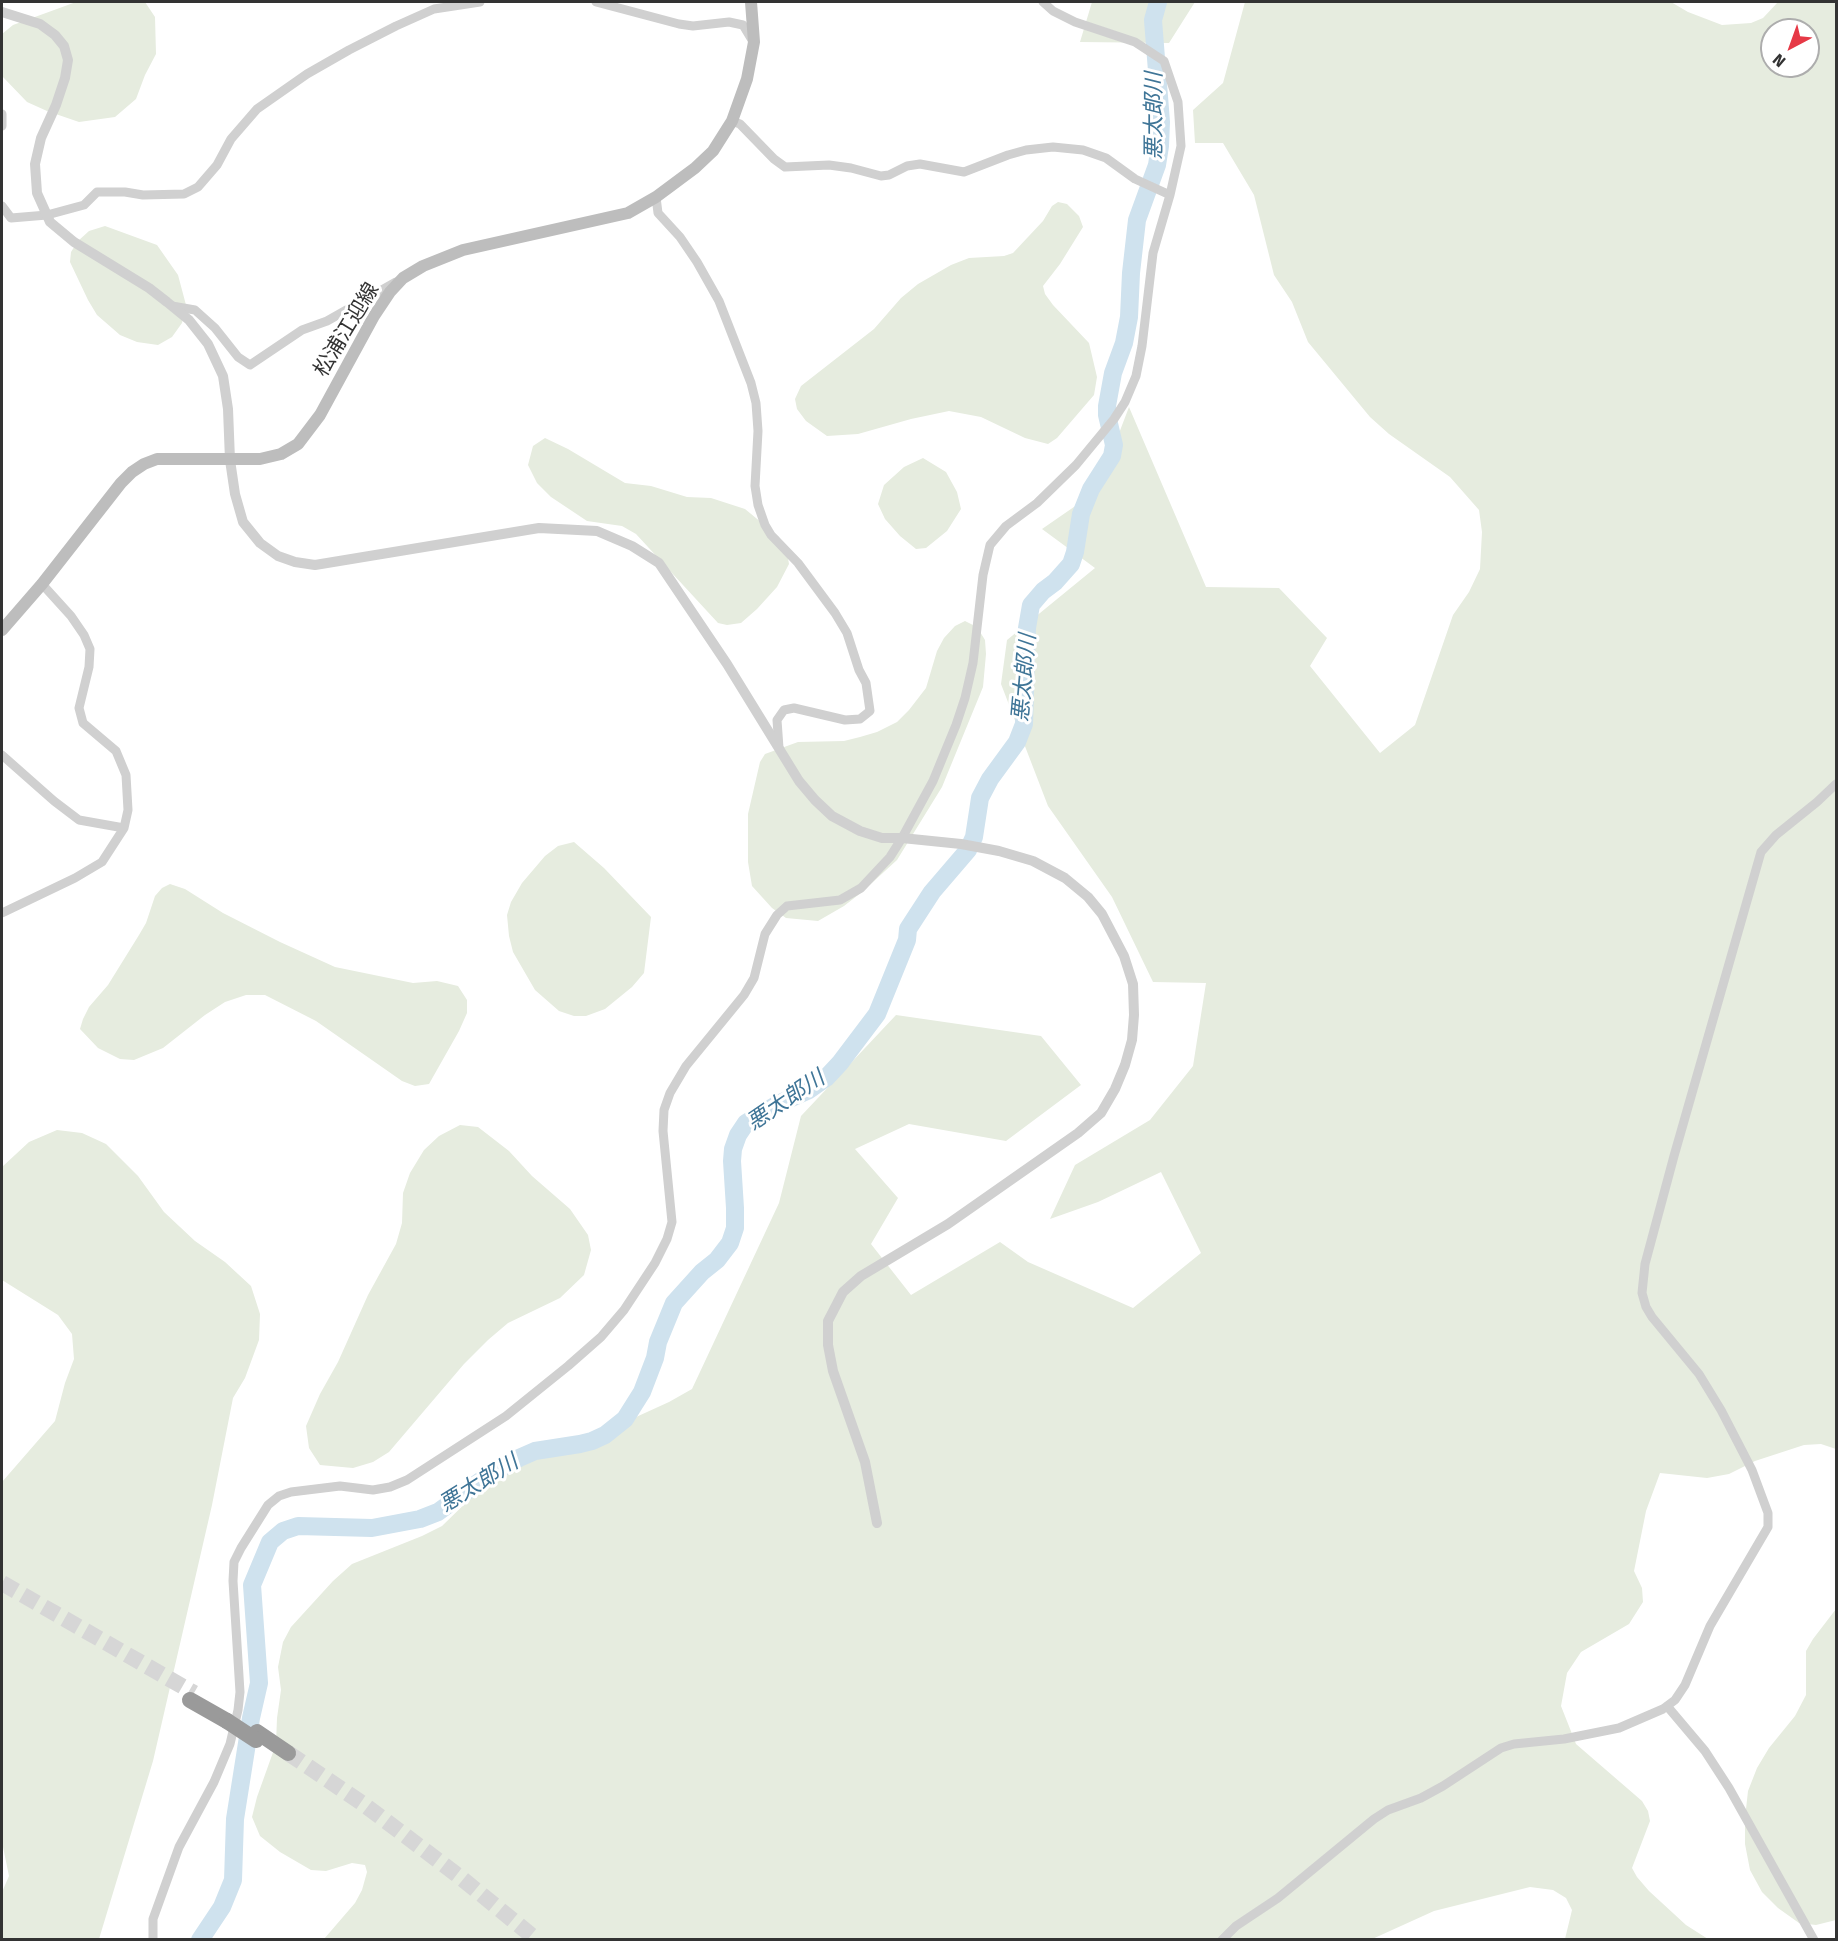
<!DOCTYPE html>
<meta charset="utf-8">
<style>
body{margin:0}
#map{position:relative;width:1838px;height:1941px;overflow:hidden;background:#fff;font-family:"Fira Sans",sans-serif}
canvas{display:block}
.frame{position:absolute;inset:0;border:3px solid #333;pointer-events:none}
.north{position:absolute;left:1760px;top:18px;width:60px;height:60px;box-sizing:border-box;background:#fff;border:2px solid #adadad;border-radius:50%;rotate:221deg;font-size:16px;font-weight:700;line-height:24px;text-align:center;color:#333}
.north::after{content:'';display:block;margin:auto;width:21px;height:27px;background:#e63946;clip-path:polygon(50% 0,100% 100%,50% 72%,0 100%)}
</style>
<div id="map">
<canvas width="1838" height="1941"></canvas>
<div class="frame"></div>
<div class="north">N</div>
</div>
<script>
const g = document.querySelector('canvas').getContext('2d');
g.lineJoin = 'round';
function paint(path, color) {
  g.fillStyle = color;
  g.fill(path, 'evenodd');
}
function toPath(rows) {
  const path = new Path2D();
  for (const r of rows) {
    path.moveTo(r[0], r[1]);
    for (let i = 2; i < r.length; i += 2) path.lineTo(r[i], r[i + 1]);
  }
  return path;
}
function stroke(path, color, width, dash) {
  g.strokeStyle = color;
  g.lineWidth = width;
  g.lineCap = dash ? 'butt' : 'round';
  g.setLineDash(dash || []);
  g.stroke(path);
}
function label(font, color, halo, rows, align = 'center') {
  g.font = font + ' "Fira Sans","Noto Sans JP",sans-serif';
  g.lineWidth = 6;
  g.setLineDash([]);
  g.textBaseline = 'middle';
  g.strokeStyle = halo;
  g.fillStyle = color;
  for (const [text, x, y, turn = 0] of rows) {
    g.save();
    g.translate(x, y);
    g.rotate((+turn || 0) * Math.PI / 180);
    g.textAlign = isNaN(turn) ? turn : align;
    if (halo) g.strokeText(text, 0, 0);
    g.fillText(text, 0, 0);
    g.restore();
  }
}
paint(toPath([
 [76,2,145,2,155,17,156,54,145,75,136,99,115,117,79,122,47,111,27,102,2,76,2,34,13,25],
 [1092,2,1195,2,1169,43,1080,42],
 [1245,2,1671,2,1688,12,1722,25,1751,23,1763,18,1778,2,1836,2,1836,1449,1821,1444,1804,1445,1755,1461,1729,1474,1707,1478,1660,1473,1646,1511,1634,1571,1642,1588,1643,1602,1629,1624,1581,1652,1567,1673,1561,1706,1576,1744,1642,1801,1648,1811,1650,1821,1632,1868,1637,1877,1649,1891,1686,1925,1708,1939,1565,1939,1572,1910,1566,1898,1553,1890,1530,1887,1434,1911,1370,1940,324,1939,355,1903,362,1890,367,1872,365,1865,352,1863,326,1871,311,1870,280,1852,260,1836,252,1817,257,1797,276,1744,277,1718,281,1690,278,1667,283,1642,291,1627,333,1581,352,1564,422,1536,442,1526,517,1453,560,1439,579,1443,669,1402,692,1389,779,1203,801,1116,896,1015,1041,1036,1081,1085,1006,1141,909,1124,855,1149,898,1198,871,1244,911,1295,1000,1242,1028,1262,1133,1308,1201,1253,1161,1172,1098,1202,1050,1219,1075,1165,1150,1120,1193,1066,1206,983,1153,982,1112,897,1048,806,1001,684,1007,640,1095,568,1042,529,1097,491,1129,407,1206,587,1279,588,1327,638,1310,666,1380,753,1415,725,1453,615,1469,592,1480,569,1482,532,1479,510,1450,477,1389,434,1370,417,1308,342,1292,302,1274,275,1254,195,1223,143,1195,143,1193,110,1223,83],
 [1772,30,1808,30,1808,66,1772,66],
 [1058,202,1067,204,1079,216,1083,227,1060,264,1043,286,1045,294,1053,305,1089,343,1097,377,1094,395,1057,438,1048,444,1025,438,981,417,949,411,911,419,858,434,827,436,806,421,797,409,795,399,801,386,874,329,901,298,918,284,951,265,969,258,1004,256,1013,253,1043,221,1052,206],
 [105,226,157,245,178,275,186,305,182,323,172,337,158,345,137,342,120,335,97,315,88,300,70,262,71,252,78,241,89,231],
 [545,438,568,449,625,483,651,486,687,497,711,498,745,509,779,537,788,558,789,564,777,587,757,609,741,623,727,625,718,623,636,534,622,526,587,521,551,497,537,483,528,465,533,446],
 [923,458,946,472,957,492,961,509,947,531,926,548,916,549,900,536,885,519,878,504,884,485,904,467],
 [965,621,977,627,985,640,986,654,983,687,942,787,897,860,862,892,844,906,818,921,786,918,772,908,752,886,748,862,748,814,760,762,765,754,798,742,844,741,860,737,877,732,897,722,909,710,926,688,937,651,944,638,955,626],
 [574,842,604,868,651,917,644,973,632,987,605,1009,586,1016,574,1016,559,1011,535,990,513,952,509,936,507,915,511,902,522,883,545,856,558,846],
 [170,884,185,889,223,913,280,942,335,967,413,983,437,981,458,986,467,1000,467,1013,459,1031,429,1084,415,1086,402,1081,316,1021,265,995,246,995,225,1002,205,1015,163,1048,134,1060,120,1059,98,1048,80,1029,83,1019,89,1007,108,985,139,935,146,923,155,896,162,888],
 [460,1125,478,1127,509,1151,532,1176,570,1209,588,1235,591,1250,584,1275,560,1298,508,1323,488,1340,464,1364,389,1452,373,1462,353,1468,320,1465,309,1448,306,1426,320,1394,338,1362,368,1295,396,1244,402,1223,403,1193,410,1173,424,1150,439,1136],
 [57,1130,82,1133,106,1144,138,1176,164,1212,195,1241,225,1262,251,1286,260,1314,259,1340,245,1378,233,1398,212,1505,153,1761,99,1939,2,1939,2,1892,9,1876,2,1842,2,1482,55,1421,65,1383,74,1359,72,1334,58,1315,2,1280,2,1167,29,1142],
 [1836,1609,1836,1920,1816,1925,1799,1923,1778,1908,1762,1892,1750,1870,1745,1844,1745,1818,1748,1791,1757,1768,1769,1748,1795,1716,1806,1695,1806,1651,1813,1639]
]), '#e6ecdf');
stroke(toPath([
 [200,1940,222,1907,233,1880,235,1819,251,1718,259,1683,252,1585,270,1542,283,1531,298,1526,372,1528,420,1519,438,1512,490,1474,519,1458,535,1451,580,1444,592,1441,605,1435,625,1419,642,1392,655,1358,658,1342,674,1303,702,1272,717,1260,730,1243,735,1228,735,1208,732,1161,733,1149,738,1135,746,1123,778,1104,809,1090,826,1078,840,1063,877,1014,907,940,908,929,932,892,968,850,974,837,980,798,990,779,1017,742,1024,724,1027,628,1031,605,1043,591,1055,582,1071,564,1075,552,1081,514,1091,489,1112,456,1114,445,1107,415,1107,406,1113,373,1124,343,1129,317,1131,273,1137,220,1157,165,1160,146,1161,122,1153,20,1158,2]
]), '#cfe2ee', 18);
stroke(toPath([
 [2,1583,194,1693],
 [288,1753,362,1803,460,1877,537,1940]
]), '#d6d6d6', 16, [16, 8]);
stroke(toPath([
 [596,2,679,24,693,26,729,22,743,25,752,40],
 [2,114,2,126],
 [732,121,740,124,774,159,785,167,829,165,851,168,881,176,889,175,907,166,920,164,964,172,1008,155,1026,150,1053,147,1083,150,1106,158,1135,179,1170,195],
 [656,197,658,213,680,237,697,262,719,301,751,383,756,403,758,431,755,486,758,505,765,525,771,535,798,563,835,613,847,633,859,670,866,683,870,711,860,719,845,720,794,708,784,710,777,720,779,748],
 [2,206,11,218,47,215,84,205,97,192,125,192,143,195,184,194,198,187,217,165,231,139,257,109,307,74,349,50,396,26,434,9,480,2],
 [172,306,195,310,215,328,238,357,250,365,302,330,327,321,396,282],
 [2,755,54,801,79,820,124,828],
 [2,913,75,878,102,862,124,828,128,810,126,775,116,751,83,723,79,708,89,667,90,649,84,635,71,616,42,584],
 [1667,1706,1705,1751,1729,1788,1814,1940],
 [153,1940,153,1919,179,1847,214,1782,230,1744,238,1710,240,1692,233,1581,234,1562,241,1548,268,1505,279,1496,291,1492,340,1486,373,1490,390,1487,407,1480,506,1416,568,1366,601,1337,624,1310,655,1263,667,1239,672,1222,663,1131,664,1110,670,1093,686,1066,744,995,754,978,765,934,777,915,787,906,840,900,861,888,890,857,902,838,933,781,956,725,965,698,973,663,983,575,990,545,1006,526,1037,503,1076,465,1114,419,1125,402,1136,376,1142,346,1153,253,1170,195,1181,146,1178,102,1164,61,1135,42,1075,22,1053,11,1043,2],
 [1222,1940,1236,1926,1278,1898,1374,1819,1388,1810,1421,1798,1443,1786,1501,1748,1514,1744,1564,1739,1619,1728,1663,1709,1675,1700,1685,1685,1710,1626,1768,1527,1768,1513,1752,1470,1721,1410,1699,1374,1652,1317,1646,1307,1642,1293,1645,1264,1674,1156,1761,852,1776,835,1817,802,1836,784]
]), '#d0d0d0', 9);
stroke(toPath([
 [2,12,40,24,55,35,64,46,68,60,65,78,56,105,41,138,35,164,37,193,50,222,74,242,149,288,167,302,189,320,208,344,223,376,228,409,230,460,235,494,243,522,260,543,278,556,295,562,315,565,539,528,597,531,632,546,659,563,727,664,799,781,815,800,832,816,860,831,882,838,902,838,961,844,999,851,1033,861,1065,878,1088,897,1102,914,1124,956,1133,984,1134,1015,1132,1040,1125,1065,1115,1089,1101,1113,1078,1133,948,1224,861,1276,843,1292,828,1321,828,1345,833,1371,865,1462,877,1523]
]), '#d0d0d0', 10);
stroke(toPath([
 [2,630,42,584,121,483,132,472,144,464,157,459,260,459,281,454,298,444,320,415,374,316,390,292,403,278,423,266,463,250,628,213,656,197,695,168,713,151,732,121,747,79,754,42,751,2]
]), '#bdbdbd', 12);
stroke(toPath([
 [190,1700,227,1721],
 [257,1732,288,1753]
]), '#9a9a9a', 16);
stroke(toPath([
 [227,1721,256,1740]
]), '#9a9a9a', 16);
label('21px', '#333', '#fff', [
 ["松浦江迎線",347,330,-59]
]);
label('italic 22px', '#3f7597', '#fff', [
 ["悪太郎川",1155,116,-90],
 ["悪太郎川",1025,678,-85],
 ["悪太郎川",786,1101,-34],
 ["悪太郎川",479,1484,-32]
]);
</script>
